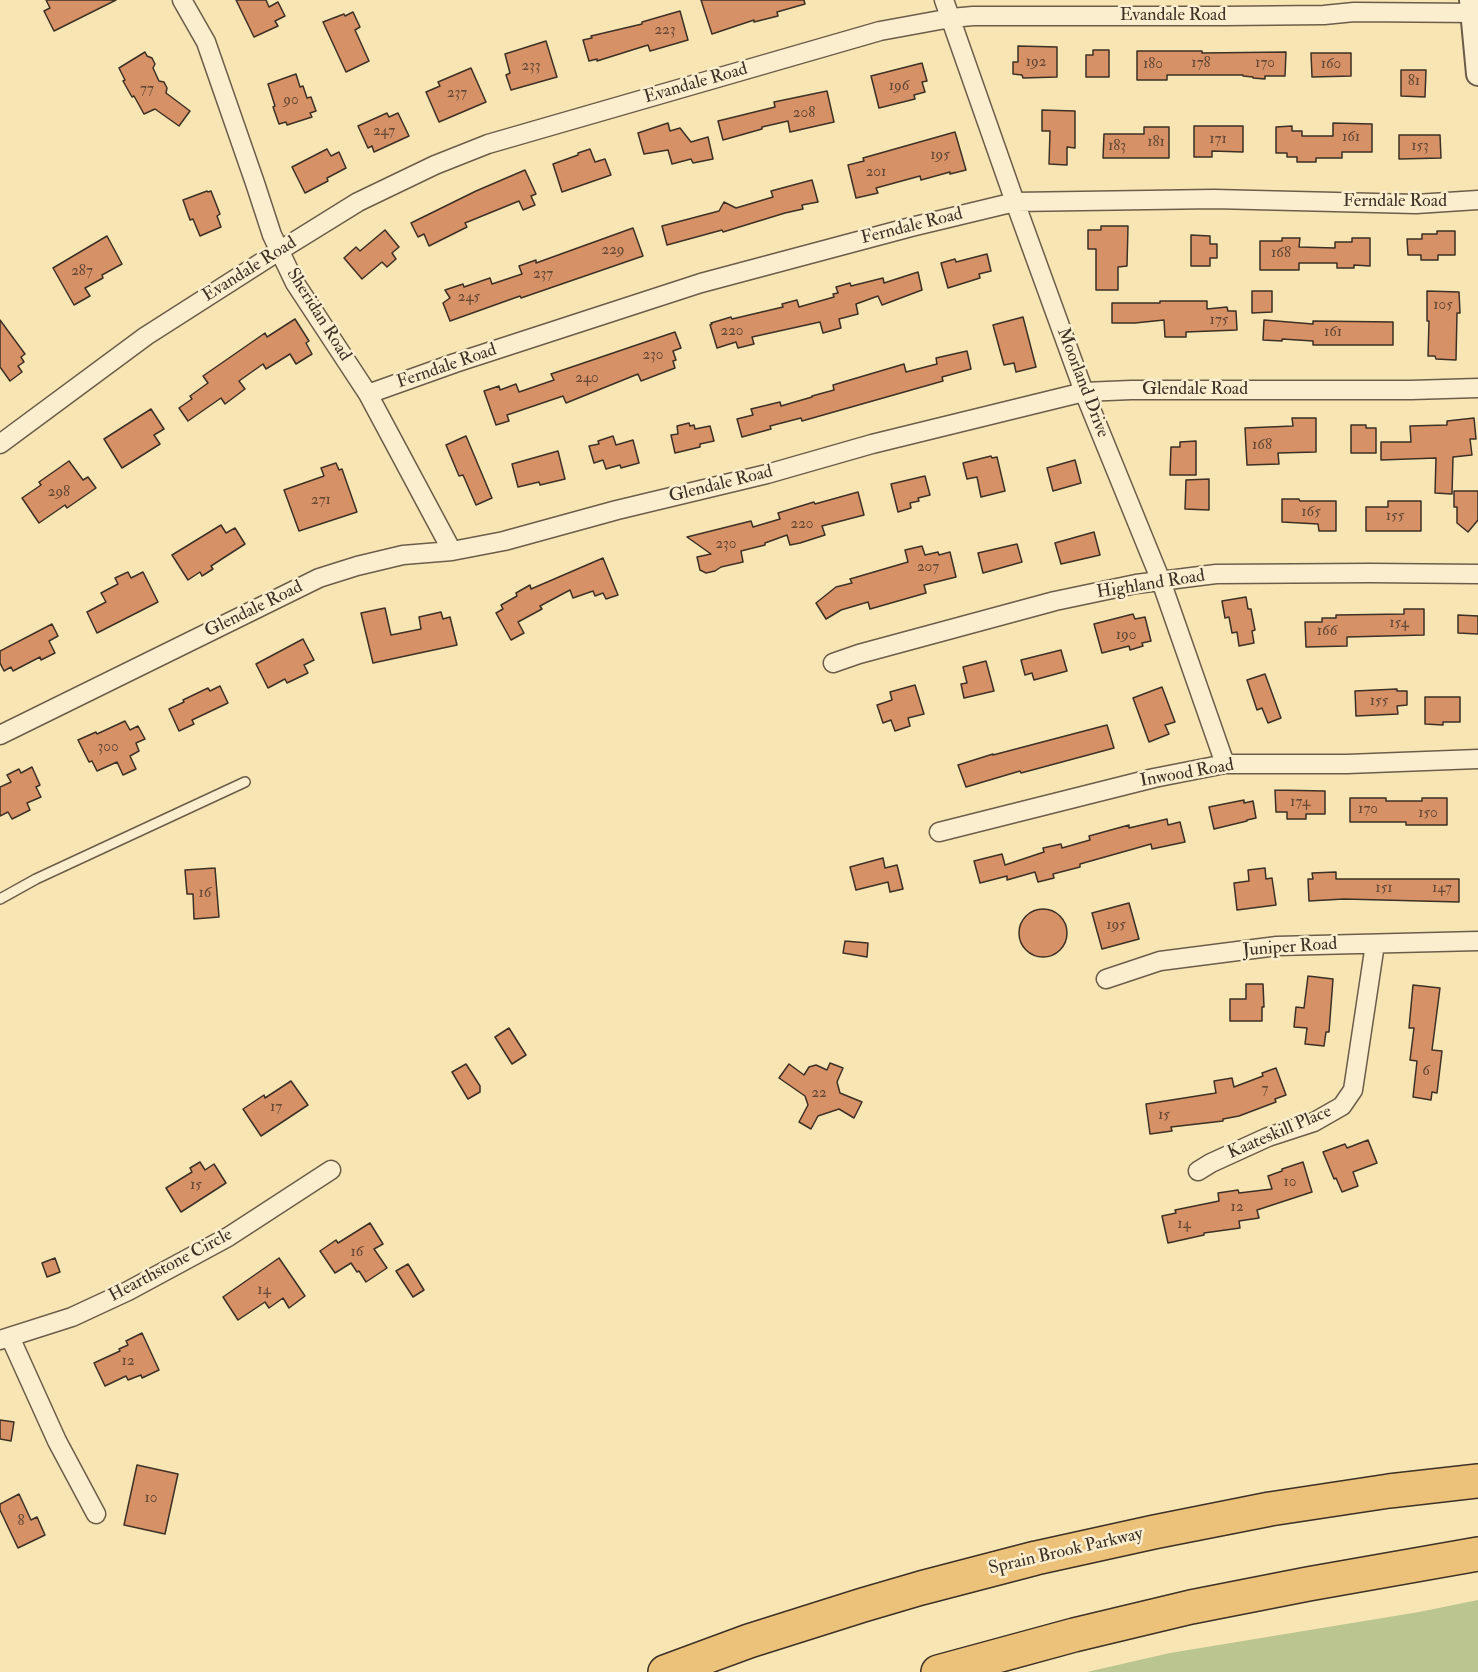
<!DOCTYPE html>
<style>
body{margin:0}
canvas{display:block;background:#f7e5b4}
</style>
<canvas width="1478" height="1672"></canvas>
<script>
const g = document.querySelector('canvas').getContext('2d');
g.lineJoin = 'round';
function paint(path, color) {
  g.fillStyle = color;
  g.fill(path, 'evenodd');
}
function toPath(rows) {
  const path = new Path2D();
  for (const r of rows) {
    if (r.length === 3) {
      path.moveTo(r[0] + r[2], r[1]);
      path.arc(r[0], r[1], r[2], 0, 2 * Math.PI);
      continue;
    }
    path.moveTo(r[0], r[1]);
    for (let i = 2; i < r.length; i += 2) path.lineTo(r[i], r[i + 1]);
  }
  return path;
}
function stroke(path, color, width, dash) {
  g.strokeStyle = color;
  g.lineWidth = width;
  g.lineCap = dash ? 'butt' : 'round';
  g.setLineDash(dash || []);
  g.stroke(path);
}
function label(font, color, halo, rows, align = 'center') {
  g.font = font + ' "IM FELL Double Pica",serif';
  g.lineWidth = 5;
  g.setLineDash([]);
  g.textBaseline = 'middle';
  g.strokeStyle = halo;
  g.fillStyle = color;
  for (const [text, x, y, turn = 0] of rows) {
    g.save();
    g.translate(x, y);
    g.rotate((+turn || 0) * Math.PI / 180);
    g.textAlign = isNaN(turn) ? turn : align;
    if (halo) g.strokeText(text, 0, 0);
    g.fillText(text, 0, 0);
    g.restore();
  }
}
paint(toPath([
 [1478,1600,1478,1672,1087,1672,1170,1653,1419,1612]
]), '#bac58f');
const building = toPath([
 [46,0,116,0,54,31,44,11,50,8,46,0],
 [236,0,266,0,269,7,278,2,285,16,275,21,278,26,254,37,236,0],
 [701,0,804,0,805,4,777,12,778,16,754,22,754,20,712,34,701,0],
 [680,11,688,40,650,51,648,45,597,61,597,59,589,61,583,40,592,38,591,36,642,24,642,22,680,11],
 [353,12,360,27,355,30,369,61,346,72,323,22,344,14,345,16,353,12],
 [546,41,557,77,511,90,506,75,510,73,505,54,546,41],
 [1018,46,1057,47,1057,77,1023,78,1022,75,1013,74,1013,62,1018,62,1018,46],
 [1093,50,1109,50,1109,77,1086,77,1086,55,1093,55,1093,50],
 [1137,51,1202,51,1202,53,1286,52,1285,76,1265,76,1265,79,1253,78,1253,77,1243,76,1243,75,1167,75,1167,80,1137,80,1137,51],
 [145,52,147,56,152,58,155,64,153,68,159,81,164,82,167,88,166,93,190,111,179,126,155,109,144,114,134,96,132,97,123,81,125,80,119,68,145,52],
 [1311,53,1351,53,1351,76,1312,77,1311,53],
 [922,63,927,81,922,82,925,92,914,95,915,99,879,108,871,76,922,63],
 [471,68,486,102,439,122,426,92,440,86,438,82,471,68],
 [1401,70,1426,70,1425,97,1401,96,1401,70],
 [296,74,300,87,303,86,307,98,311,97,316,111,310,113,312,117,287,125,286,122,279,124,273,107,275,106,268,84,296,74],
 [827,91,834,122,790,132,788,121,762,127,762,129,723,140,718,121,775,107,774,102,827,91],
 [1042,110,1075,111,1075,148,1067,147,1067,165,1049,164,1050,131,1042,131,1042,110],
 [387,113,389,117,398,113,409,136,374,152,372,146,368,148,358,126,387,113],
 [668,123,670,131,680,128,691,142,708,137,713,159,693,163,691,159,672,164,668,150,644,154,638,133,668,123],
 [1333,123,1372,124,1372,152,1342,152,1342,158,1316,158,1316,162,1297,162,1297,157,1287,157,1287,153,1276,153,1276,127,1292,126,1292,131,1302,131,1302,136,1333,136,1333,123],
 [1194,126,1243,126,1243,152,1212,151,1212,157,1194,157,1194,126],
 [1144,127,1169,127,1169,158,1103,158,1104,134,1144,134,1144,127],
 [955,132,966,170,950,174,950,172,921,180,920,176,876,188,878,193,856,198,848,165,864,161,863,158,955,132],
 [1399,135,1440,135,1441,158,1399,159,1399,135],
 [327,149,331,156,339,152,346,168,327,178,328,181,305,193,292,167,327,149],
 [590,149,595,162,605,159,611,175,562,192,553,164,578,155,578,153,590,149],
 [525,170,536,194,531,196,535,205,523,210,519,201,465,223,467,227,429,246,424,234,418,237,411,223,476,191,525,170],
 [812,180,818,202,802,205,803,209,785,213,723,232,722,230,667,245,662,226,719,211,724,202,736,208,773,197,771,191,812,180],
 [207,191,208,192,211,191,220,214,217,216,221,227,200,236,193,219,190,220,183,200,207,191],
 [1101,226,1128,226,1127,266,1118,267,1118,290,1096,290,1096,249,1088,249,1088,230,1101,230,1101,226],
 [633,228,643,256,521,298,520,296,450,321,443,303,450,298,445,290,463,284,464,287,490,278,492,284,522,274,519,266,536,260,536,263,633,228],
 [385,230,399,247,392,253,396,259,387,267,382,262,362,279,344,258,356,247,360,251,385,230],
 [1437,231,1455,231,1455,255,1438,255,1438,260,1421,260,1421,255,1408,255,1407,239,1422,239,1422,234,1437,234,1437,231],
 [1191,235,1210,236,1210,244,1217,244,1217,258,1210,258,1210,266,1191,266,1191,235],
 [107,236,122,264,102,275,103,278,85,288,90,296,74,305,53,268,107,236],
 [1282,238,1300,238,1299,247,1335,248,1335,242,1352,242,1352,238,1370,238,1370,266,1354,265,1354,268,1337,268,1337,263,1299,263,1299,270,1260,270,1260,241,1282,241,1282,238],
 [987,254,991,271,979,274,980,278,948,288,941,263,955,259,956,262,987,254],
 [918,272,922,290,882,305,878,296,856,304,858,314,839,319,841,328,823,333,820,322,752,337,754,344,738,348,736,342,717,348,710,325,712,324,711,323,731,317,732,319,783,307,782,304,797,300,799,307,834,297,833,294,838,293,836,287,850,283,851,286,883,278,884,283,918,272],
 [1252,291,1272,291,1272,312,1252,313,1252,291],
 [1427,291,1459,292,1460,313,1457,313,1456,360,1436,359,1435,356,1428,356,1429,321,1427,321,1427,291],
 [1160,301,1207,301,1207,309,1227,307,1228,311,1236,311,1237,330,1186,332,1186,337,1165,337,1164,320,1135,323,1112,323,1112,303,1160,303,1160,301],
 [1023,317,1036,367,1016,372,1014,363,1004,365,993,325,1023,317],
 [295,319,309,341,306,343,312,354,296,364,290,354,266,369,263,364,239,381,245,389,225,404,221,398,188,421,179,408,192,399,190,396,208,383,203,376,265,333,267,337,295,319],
 [0,320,25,354,21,357,24,362,18,366,22,372,10,381,0,367,0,320],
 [1264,320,1313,324,1313,321,1393,322,1393,345,1313,345,1313,341,1282,339,1282,341,1263,340,1264,320],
 [675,332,681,348,673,351,676,360,673,361,675,368,641,381,638,374,566,403,563,396,507,415,509,421,496,425,484,391,499,386,500,390,516,384,519,392,554,380,551,374,675,332],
 [967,351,971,369,942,377,943,381,802,421,801,418,770,426,771,429,742,437,737,419,753,415,751,409,780,402,781,406,812,397,812,396,834,390,833,385,904,364,906,372,937,364,936,358,967,351],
 [151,409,164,429,154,435,160,444,122,468,104,439,151,409],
 [1292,418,1316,418,1316,452,1278,453,1279,464,1247,465,1245,428,1293,426,1292,418],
 [1474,418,1476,439,1470,439,1472,455,1453,457,1452,494,1435,493,1436,458,1381,460,1381,442,1411,442,1410,426,1447,425,1447,421,1474,418],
 [689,423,690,426,694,425,695,429,710,426,714,441,700,444,700,447,675,453,671,435,678,434,677,426,689,423],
 [1351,425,1366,425,1366,428,1376,428,1376,453,1351,453,1351,425],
 [466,436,492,498,476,505,463,475,459,476,446,445,466,436],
 [613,436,616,445,633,440,639,463,621,468,620,465,606,469,603,460,594,463,589,446,599,444,598,441,613,436],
 [1196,441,1196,475,1170,475,1171,447,1180,447,1180,442,1196,441],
 [558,451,565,479,540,485,539,482,518,487,512,464,558,451],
 [991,456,992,458,997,457,1005,491,981,497,977,477,967,479,963,463,991,456],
 [1075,460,1081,483,1053,491,1047,468,1075,460],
 [69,461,83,480,88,477,96,488,67,508,65,505,39,523,22,498,41,485,39,482,69,461],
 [336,463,339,470,342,469,357,512,299,531,284,490,324,476,321,468,336,463],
 [925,476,930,495,918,498,919,501,910,503,911,508,898,512,891,484,925,476],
 [1209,479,1209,510,1185,509,1186,480,1209,479],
 [1454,491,1478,491,1478,520,1468,532,1457,523,1457,507,1454,507,1454,491],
 [858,492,864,515,822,526,825,535,800,543,790,545,787,535,765,543,765,545,741,551,743,562,721,567,715,571,706,573,700,570,697,557,711,554,687,537,751,521,753,527,780,519,778,513,814,502,815,504,858,492],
 [1282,499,1299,499,1300,501,1336,501,1336,531,1319,531,1318,524,1282,522,1282,499],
 [1388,501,1421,501,1421,531,1366,531,1366,507,1388,507,1388,501],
 [221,525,226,533,235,528,245,544,211,566,213,569,202,576,200,572,188,580,172,555,221,525],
 [1094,532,1100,555,1061,564,1055,543,1094,532],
 [1017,544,1022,562,983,573,978,553,1017,544],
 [922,546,925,555,938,552,939,555,950,552,956,577,924,585,926,593,870,609,868,602,841,610,826,619,816,603,836,587,852,583,850,579,908,562,905,550,922,546],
 [603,558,618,595,606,599,603,593,595,596,593,591,573,598,570,590,540,606,542,609,518,622,524,633,511,640,496,613,503,609,501,605,517,596,516,593,530,585,531,589,603,558],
 [128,572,131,578,143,572,158,602,97,633,87,612,106,602,101,593,118,584,115,578,128,572],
 [1246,597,1248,609,1251,609,1255,630,1252,631,1254,643,1239,646,1237,632,1232,633,1229,617,1225,618,1222,601,1246,597],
 [385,608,391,635,421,629,419,617,441,612,443,619,450,617,457,645,373,663,361,613,385,608],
 [1404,609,1424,609,1424,635,1347,637,1347,646,1306,647,1305,622,1322,622,1322,618,1336,618,1336,615,1404,614,1404,609],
 [1133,614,1135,619,1145,617,1151,641,1142,643,1143,646,1130,650,1129,646,1102,653,1094,624,1133,614],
 [1458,615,1478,616,1478,634,1458,633,1458,615],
 [52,624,58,636,49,641,55,653,41,660,40,657,13,671,11,667,4,671,0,663,0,651,52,624],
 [303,639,314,660,304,665,308,673,287,683,285,679,268,688,256,664,303,639],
 [1061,650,1067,671,1034,680,1032,673,1025,675,1021,660,1061,650],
 [986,661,994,691,964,698,961,684,967,683,963,667,986,661],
 [1265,674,1281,718,1268,723,1262,708,1257,710,1247,680,1265,674],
 [915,685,924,714,908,718,910,726,895,731,891,720,883,723,877,705,892,700,890,692,915,685],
 [220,686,228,703,192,720,194,724,179,731,169,709,184,702,183,700,208,688,210,691,220,686],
 [1162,687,1175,722,1165,725,1169,734,1149,742,1133,698,1162,687],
 [1397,689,1397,691,1407,691,1407,705,1397,706,1398,714,1356,716,1355,691,1397,689],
 [1425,697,1460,697,1460,722,1443,722,1443,725,1425,724,1425,697],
 [125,721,130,730,138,726,145,739,136,743,139,751,130,756,136,769,123,775,117,762,97,771,92,761,89,762,78,740,96,732,97,734,125,721],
 [1107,725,1114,748,1021,773,1020,771,966,787,958,765,993,754,993,755,1107,725],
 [32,767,40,785,36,787,41,797,27,803,30,810,12,819,8,812,0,816,0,787,11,782,7,775,19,769,21,773,32,767],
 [1275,790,1325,791,1325,814,1306,814,1306,819,1287,819,1287,812,1276,812,1275,790],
 [1350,798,1386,798,1386,801,1422,801,1422,798,1447,798,1447,825,1406,825,1406,822,1350,822,1350,798],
 [1244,800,1244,803,1253,801,1256,818,1247,820,1247,821,1214,829,1209,807,1244,800],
 [1167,819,1168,825,1180,822,1185,842,1152,849,1151,844,1080,864,1080,867,1053,874,1054,878,1038,882,1035,872,1007,880,1007,876,980,883,974,861,1002,854,1005,865,1044,852,1043,848,1061,844,1062,848,1090,840,1089,836,1129,825,1129,828,1167,819],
 [883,858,885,868,897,865,903,889,890,892,888,882,856,890,850,867,883,858],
 [215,868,219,917,194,919,193,894,187,894,185,870,215,868],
 [1265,868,1266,879,1272,878,1276,905,1237,910,1234,883,1249,881,1248,870,1265,868],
 [1336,872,1336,879,1459,879,1459,902,1344,899,1309,901,1308,879,1313,879,1312,873,1336,872],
 [1129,903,1139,939,1102,949,1092,913,1129,903],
 [1043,933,24],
 [845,941,868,943,867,957,843,953,845,941],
 [1308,976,1333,979,1329,1032,1326,1032,1324,1046,1305,1044,1307,1028,1294,1027,1296,1007,1304,1008,1308,976],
 [1246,984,1263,984,1264,1007,1262,1007,1262,1021,1230,1021,1230,999,1246,999,1246,984],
 [1413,985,1440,988,1432,1050,1442,1051,1437,1093,1432,1092,1431,1100,1413,1097,1417,1061,1410,1060,1414,1028,1409,1028,1413,985],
 [509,1028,526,1055,512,1064,495,1037,509,1028],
 [830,1063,843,1068,837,1082,840,1093,862,1102,854,1118,839,1109,818,1116,811,1129,799,1122,808,1105,805,1096,779,1078,789,1064,804,1075,809,1067,816,1065,827,1070,830,1063],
 [466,1064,480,1086,480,1092,468,1099,452,1072,466,1064],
 [1276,1068,1286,1095,1275,1099,1276,1102,1239,1116,1223,1119,1223,1121,1171,1127,1172,1131,1150,1134,1146,1104,1216,1093,1214,1081,1232,1078,1234,1087,1263,1076,1262,1073,1276,1068],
 [291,1081,308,1105,261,1136,243,1109,264,1095,265,1098,291,1081],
 [1368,1140,1377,1163,1353,1172,1358,1186,1342,1192,1336,1178,1334,1179,1323,1152,1345,1144,1347,1148,1368,1140],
 [200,1162,205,1170,214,1164,226,1183,181,1212,166,1188,192,1172,190,1168,200,1162],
 [1303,1162,1312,1192,1257,1210,1259,1218,1239,1221,1240,1228,1204,1233,1204,1235,1168,1243,1162,1216,1176,1213,1175,1210,1219,1201,1218,1193,1238,1190,1239,1193,1272,1189,1268,1176,1282,1171,1282,1169,1303,1162],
 [370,1223,383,1244,374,1249,387,1268,366,1282,359,1271,357,1272,351,1263,335,1273,320,1251,336,1240,338,1243,370,1223],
 [55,1258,60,1272,47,1277,42,1263,55,1258],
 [279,1258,305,1296,289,1308,283,1298,269,1308,265,1302,238,1320,223,1297,279,1258],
 [408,1264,424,1290,413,1297,396,1271,408,1264],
 [142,1333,159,1370,142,1378,141,1375,128,1380,126,1376,105,1386,94,1363,120,1351,119,1349,128,1345,126,1341,142,1333],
 [0,1420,14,1422,11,1441,0,1439,0,1420],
 [137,1465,178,1474,165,1534,124,1525,137,1465],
 [19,1494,31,1520,37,1517,45,1535,18,1548,0,1510,0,1504,19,1494]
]);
paint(building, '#d79166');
stroke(building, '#3d3025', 1.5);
const service = toPath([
 [0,899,36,879,245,782]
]);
const minor = toPath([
 [182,0,206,42,255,183,272,235,295,283,368,394,452,551],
 [944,0,1015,202,1084,392,1161,581,1225,764],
 [368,394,455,363,701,283,911,227,1015,202,1214,199,1416,204,1478,200],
 [0,444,146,336,279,251,358,202,435,165,488,144,880,31,951,18,973,16,1225,16,1324,15,1354,12,1478,13],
 [833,663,859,654,1055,601,1136,584,1216,574,1370,573,1478,574],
 [0,735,319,578,357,566,403,555,452,551,504,541,617,510,767,474,872,444,1084,392,1131,390,1411,390,1478,388],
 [939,832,1154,778,1225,764,1347,764,1478,759],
 [1106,979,1160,961,1277,946,1478,941],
 [1198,1171,1211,1163,1268,1137,1314,1122,1342,1106,1353,1090,1375,944],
 [10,1337,57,1441,96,1514],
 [0,1340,72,1317,128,1291,228,1237,331,1170]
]);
const tertiary = toPath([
 [1471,0,1478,74]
]);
const motorway = toPath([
 [665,1672,749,1641,863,1605,921,1588,1036,1558,1154,1532,1270,1509,1389,1491,1478,1481],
 [938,1672,1074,1635,1191,1607,1308,1584,1478,1554]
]);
stroke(service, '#6c5d49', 12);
stroke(minor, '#6c5d49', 21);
stroke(tertiary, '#6c5d49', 26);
stroke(motorway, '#3d3025', 36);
stroke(service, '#faeece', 9);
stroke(minor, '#faeece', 18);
stroke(tertiary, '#faeece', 22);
stroke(motorway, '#ecc27a', 33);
label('15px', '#644835', null, [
 ["223",665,31],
 ["192",1036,63],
 ["178",1201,64],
 ["170",1265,64],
 ["180",1153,65],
 ["160",1331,65],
 ["233",531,67],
 ["81",1414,82],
 ["196",899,87],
 ["77",147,90],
 ["237",457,94],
 ["90",291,101],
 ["208",804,114],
 ["247",384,132],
 ["161",1351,138],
 ["171",1218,140],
 ["181",1156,143],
 ["183",1117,147],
 ["153",1420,147],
 ["195",940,156],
 ["201",876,173],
 ["229",613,251],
 ["168",1281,254],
 ["287",82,272],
 ["237",543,275],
 ["245",469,298],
 ["105",1443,306],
 ["175",1219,321],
 ["220",732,332],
 ["161",1333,333],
 ["230",653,356],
 ["240",587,379],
 ["168",1262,446],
 ["298",59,493],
 ["271",321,501],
 ["165",1311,513],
 ["155",1395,517],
 ["220",802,525],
 ["230",726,545],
 ["207",928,568],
 ["154",1399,624],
 ["166",1327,632],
 ["190",1126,636],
 ["155",1379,702],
 ["300",108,748],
 ["174",1300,803],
 ["170",1368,810],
 ["150",1428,814],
 ["151",1384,889],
 ["147",1442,889],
 ["16",205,894],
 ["195",1116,926],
 ["6",1426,1072],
 ["7",1265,1090],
 ["22",819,1094],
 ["17",276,1108],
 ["15",1164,1116],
 ["10",1290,1183],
 ["15",196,1186],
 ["12",1237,1208],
 ["14",1184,1225],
 ["16",357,1253],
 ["14",264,1291],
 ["12",128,1362],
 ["10",151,1499],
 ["8",21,1522]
]);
label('18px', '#3d3025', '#faeece', [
 ["Evandale Road",1173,16],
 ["Evandale Road",696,84,-16],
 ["Ferndale Road",1395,202],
 ["Ferndale Road",912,227,-14],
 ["Evandale Road",250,270,-32],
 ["Sheridan Road",318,315,58],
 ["Ferndale Road",447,367,-19],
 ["Moorland Drive",1082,383,69],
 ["Glendale Road",1195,390],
 ["Glendale Road",721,485,-14],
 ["Highland Road",1151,585,-9],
 ["Glendale Road",254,610,-26],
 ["Inwood Road",1187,774,-10],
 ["Juniper Road",1290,948,-4],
 ["Kaateskill Place",1280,1133,-23],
 ["Hearthstone Circle",171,1266,-28],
 ["Sprain Brook Parkway",1066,1552,-13]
]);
</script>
